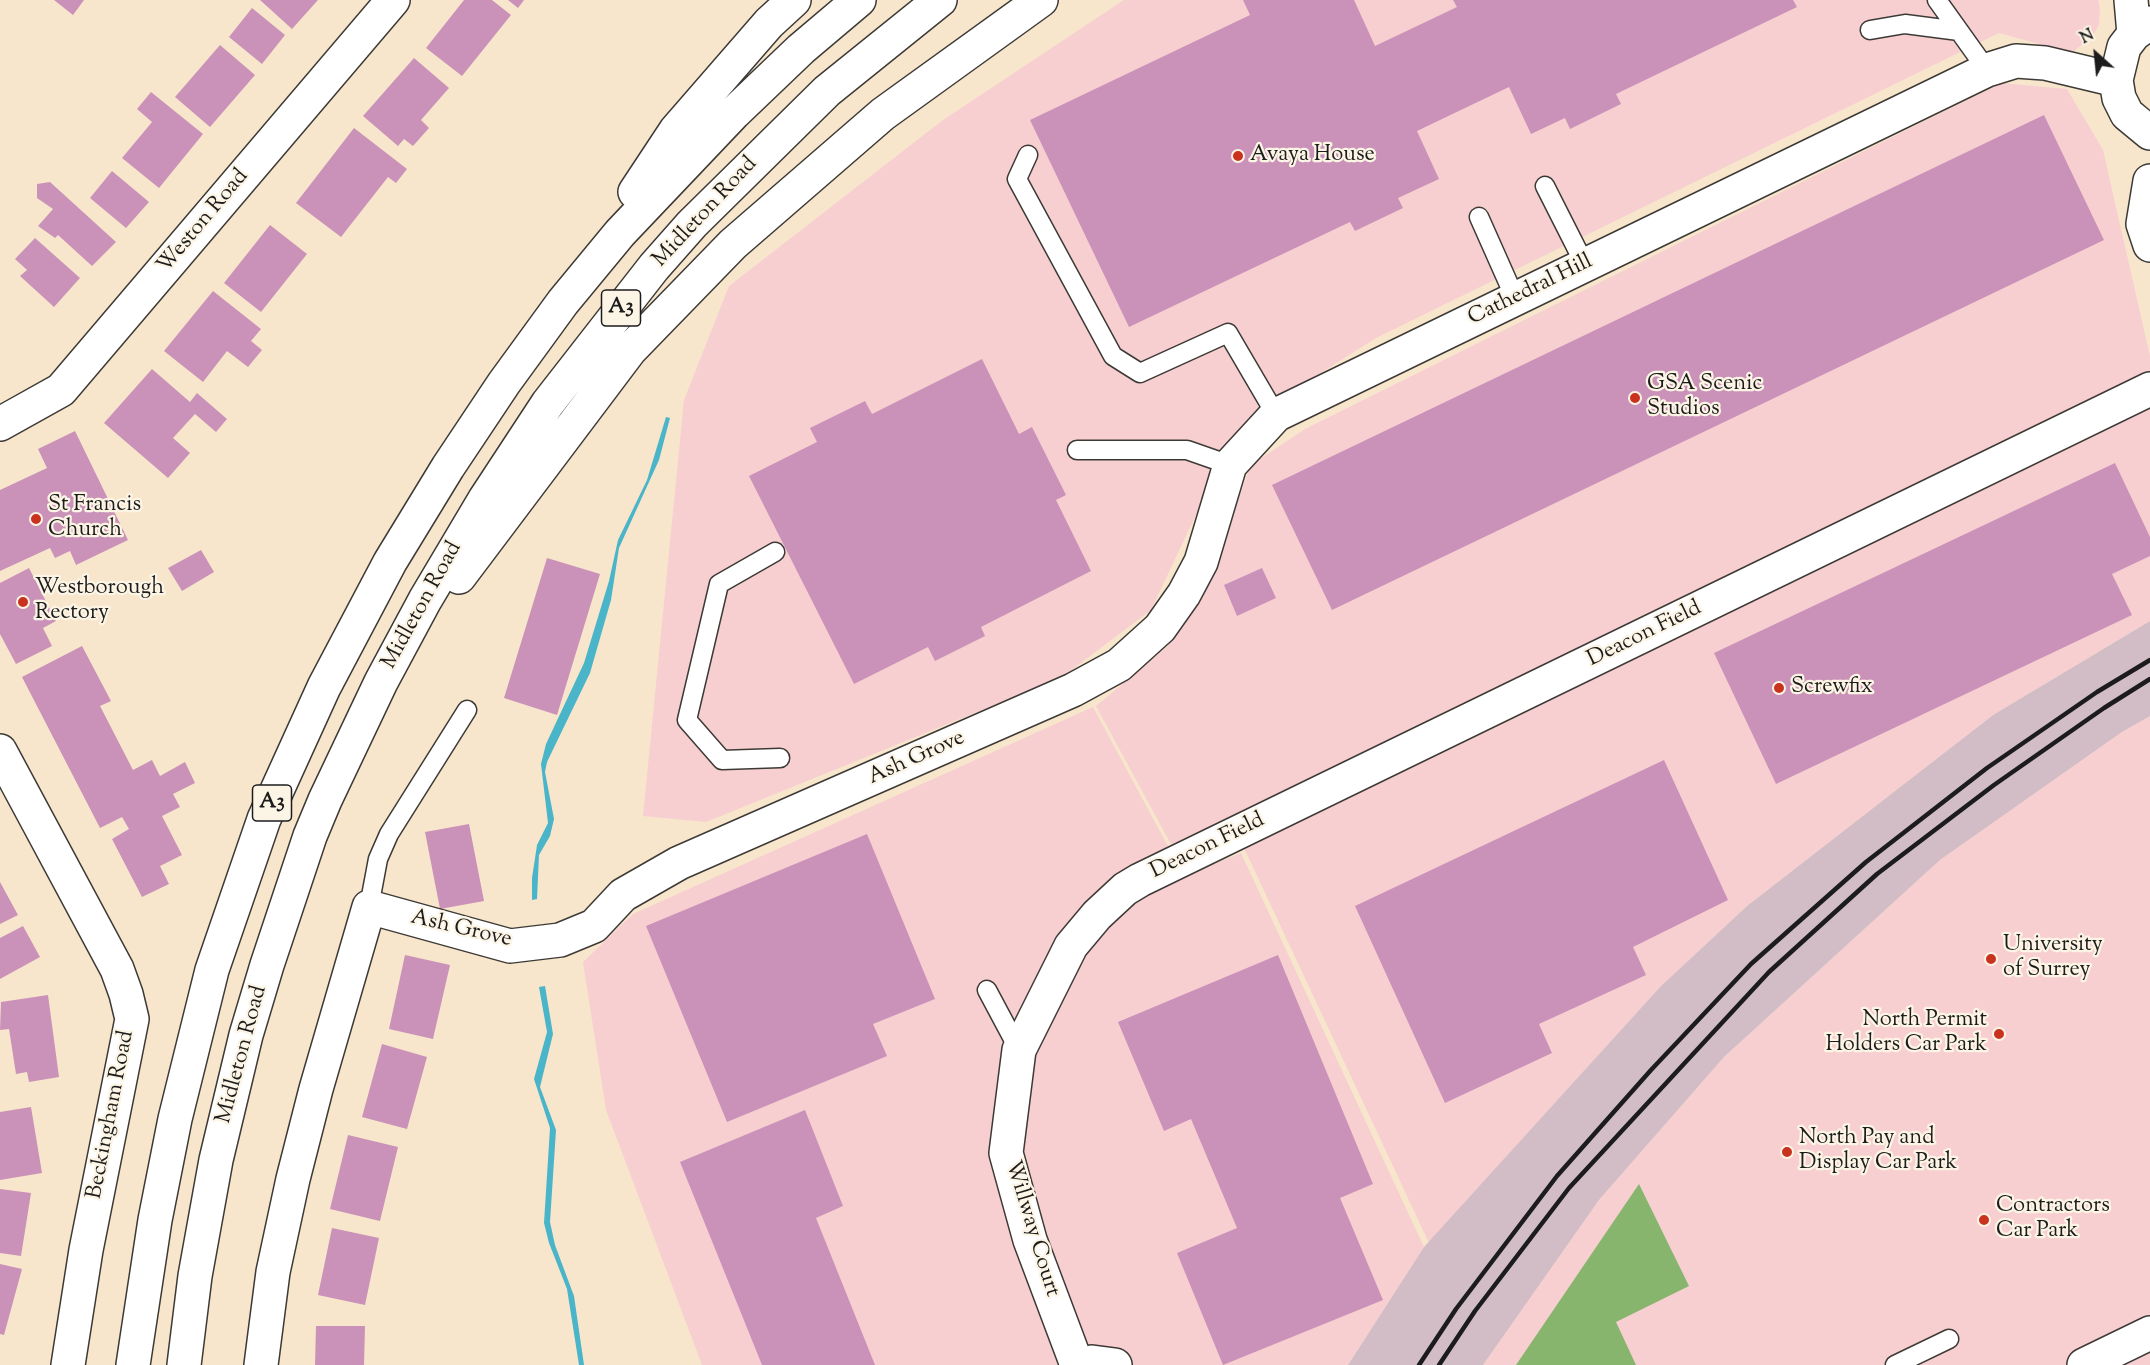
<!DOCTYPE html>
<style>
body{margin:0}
#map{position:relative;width:2150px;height:1365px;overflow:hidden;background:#f7e6cc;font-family:"Sorts Mill Goudy",serif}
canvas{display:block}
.north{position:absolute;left:2066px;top:24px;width:60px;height:60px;-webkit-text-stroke:4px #fcf5e5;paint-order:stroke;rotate:333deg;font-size:16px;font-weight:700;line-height:24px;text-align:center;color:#1c1c1c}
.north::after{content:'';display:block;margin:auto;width:21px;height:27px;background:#1c1c1c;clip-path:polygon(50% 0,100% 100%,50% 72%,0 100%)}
</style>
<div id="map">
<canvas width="2150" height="1365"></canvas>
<div class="north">N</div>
</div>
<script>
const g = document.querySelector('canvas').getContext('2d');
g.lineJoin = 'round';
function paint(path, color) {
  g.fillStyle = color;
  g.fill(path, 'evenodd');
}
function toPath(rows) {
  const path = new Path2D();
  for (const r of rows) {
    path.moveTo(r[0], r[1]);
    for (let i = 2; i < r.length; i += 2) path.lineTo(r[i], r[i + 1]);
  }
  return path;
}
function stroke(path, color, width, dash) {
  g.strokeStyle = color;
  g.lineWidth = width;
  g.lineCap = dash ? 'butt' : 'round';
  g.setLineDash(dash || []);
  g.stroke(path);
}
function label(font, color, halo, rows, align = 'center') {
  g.font = font + ' "Sorts Mill Goudy",serif';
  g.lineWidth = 4.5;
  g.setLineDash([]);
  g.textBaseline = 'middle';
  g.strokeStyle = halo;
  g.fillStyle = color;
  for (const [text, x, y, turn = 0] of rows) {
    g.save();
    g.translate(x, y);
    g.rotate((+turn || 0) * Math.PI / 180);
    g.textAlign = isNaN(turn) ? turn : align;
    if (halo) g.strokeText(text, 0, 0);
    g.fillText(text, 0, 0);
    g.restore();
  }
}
paint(toPath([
 [1124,0,2098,0,2100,8,2099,24,2094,34,2072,53,1999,33,1376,338,1254,415,1203,500,1151,610,1061,678,706,822,643,816,684,400,729,286,943,120],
 [2001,83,2067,89,2103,150,2150,356,2150,621,1993,715,1747,906,1661,986,1429,1243,1244,848,1186,872,1096,706,1167,647,1201,600,1251,465,1305,429],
 [1093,707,1184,876,1241,853,1424,1247,1348,1365,702,1365,606,1110,583,962,633,914],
 [2150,716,2150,1365,1483,1365,1599,1200,1724,1057,1940,860,2122,732]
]), '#f7cfd1');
paint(toPath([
 [2150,621,2150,716,2122,732,1940,860,1724,1057,1599,1200,1483,1365,1348,1365,1424,1247,1661,986,1747,906,1993,715]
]), '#d2bdc6');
paint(toPath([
 [1639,1184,1689,1286,1616,1322,1636,1365,1516,1365]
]), '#87b56e');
paint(toPath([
 [666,417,670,418,659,460,619,548,611,600,590,673,547,762,545,772,554,819,550,836,539,855,537,899,532,900,532,878,537,845,548,823,541,764,546,744,584,663,609,581,618,540,647,480],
 [545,986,553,1034,540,1087,556,1130,550,1222,555,1245,574,1296,584,1365,579,1365,567,1289,549,1243,544,1223,550,1128,534,1079,547,1032,539,987]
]), '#4ab4c8');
paint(toPath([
 [54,0,84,0,73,15],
 [260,0,318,0,292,29],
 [464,0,492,0,511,15,462,76,426,48],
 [508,0,524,0,518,8],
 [1243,0,1354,0,1375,46,1457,7,1453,0,1793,0,1797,7,1616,94,1621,104,1570,129,1565,118,1531,134,1509,87,1417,131,1439,179,1398,198,1403,208,1355,231,1350,222,1129,327,1030,120,1250,15],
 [252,8,285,35,262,64,229,37],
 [220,45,255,75,210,127,175,97],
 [414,58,449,88,421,120,429,128,413,146,404,139,398,146,363,116],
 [151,92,203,134,159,188,122,158,152,122,137,109],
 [2044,115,2104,240,1332,610,1272,485],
 [354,128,407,169,396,183,388,177,341,237,296,203],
 [112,171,149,202,126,228,90,198],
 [50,182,116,242,92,266,58,235,55,238,38,226,53,209,37,198,37,184],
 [270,225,307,254,261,312,224,283],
 [35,238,80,278,54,307,20,276,27,270,15,259],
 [213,291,261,329,251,341,262,350,248,367,227,351,203,382,164,351],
 [982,359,1019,434,1032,427,1066,495,1056,500,1091,571,981,627,985,636,935,661,928,647,854,684,749,476,817,442,810,428,865,401,872,414],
 [152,369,190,402,197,393,227,419,216,432,195,414,173,438,190,453,168,478,104,423],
 [75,431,128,540,76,565,70,551,55,558,50,548,0,571,0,490,47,468,38,449],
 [2115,463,2150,537,2150,556,2112,574,2132,615,1776,784,1714,653],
 [201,550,214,572,182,591,168,568],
 [547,558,600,574,557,715,504,698],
 [29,568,56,621,43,628,52,646,16,664,0,634,0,583],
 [1262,568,1276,598,1237,616,1224,585],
 [82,646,111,701,100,706,133,770,152,760,160,776,185,762,195,783,173,794,180,807,162,816,182,855,160,866,169,884,142,897,112,839,129,829,122,817,100,828,22,677],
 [1664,760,1728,900,1633,947,1646,975,1539,1024,1552,1053,1445,1103,1355,906],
 [469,824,484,901,440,909,425,832],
 [867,834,935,999,873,1024,887,1056,727,1122,646,926],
 [0,882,18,915,0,924],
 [23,926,40,957,0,979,0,938],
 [405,955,450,965,433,1039,389,1029],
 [1278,955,1373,1184,1340,1198,1383,1300,1223,1365,1177,1253,1237,1228,1191,1119,1164,1131,1118,1022],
 [48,995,59,1077,29,1082,27,1072,16,1074,9,1029,0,1030,1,1002],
 [382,1044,427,1057,407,1129,362,1117],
 [31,1107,42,1173,0,1180,0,1112],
 [805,1110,843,1206,816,1218,875,1365,762,1365,680,1162],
 [348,1135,398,1147,380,1221,330,1209],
 [0,1189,31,1193,21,1256,0,1253],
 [332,1228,379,1238,365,1305,318,1295],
 [0,1264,22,1269,4,1335,0,1334],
 [316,1326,365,1326,364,1365,315,1365]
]), '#ca92b8');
const lane = toPath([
 [1937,0,1987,70],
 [1870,30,1905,24,1959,31],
 [1028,155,1017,179,1113,356,1140,373,1228,333,1276,415],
 [1545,186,1585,265],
 [1479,217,1515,298],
 [1077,450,1187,450,1230,465],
 [775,552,719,584,687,720,722,760,780,758],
 [369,907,378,859,389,834,467,710],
 [987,990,1019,1050],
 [1895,1365,1949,1339]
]);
const street = toPath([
 [2131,0,2134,34],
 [2150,23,2134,34,2124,47,2116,80,2119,98,2127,114,2150,133],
 [2150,181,2143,224,2150,245],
 [0,424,61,390,393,0],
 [0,751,117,969,126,994,132,1019,86,1250,68,1365],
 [261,1365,273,1272,293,1179,316,1089,369,907,510,946,560,940,594,926,623,895,679,863,1073,690,1119,665,1160,628,1184,594,1201,562,1230,465,1276,415,1987,70,2016,61,2045,63,2116,80],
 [1077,1365,1030,1240,1006,1153,1019,1050,1071,946,1097,915,1125,889,1140,880,2150,389],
 [1084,1365,1092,1362,1115,1365],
 [2084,1365,2150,1333]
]);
const highway = toPath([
 [635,192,676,130,769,23,794,0],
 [459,577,630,350,733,244,883,114,1041,0],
 [133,1365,155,1220,175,1119,212,970,264,819,324,687,390,562,448,467,504,383,563,302,620,233,734,113,801,49,859,0],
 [184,1365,195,1276,216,1160,246,1035,267,965,310,836,325,800,381,682,425,600,485,499,548,403,654,267,692,224,827,91,940,0]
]);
stroke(lane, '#3d3a36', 21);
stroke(street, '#3d3a36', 36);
stroke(highway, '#3d3a36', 36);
stroke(lane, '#fff', 18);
stroke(street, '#fff', 33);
stroke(highway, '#fff', 33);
stroke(toPath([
 [1419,1365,1456,1309,1557,1176,1651,1070,1751,964,1866,862,1987,768,2097,692,2150,660],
 [1439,1365,1475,1311,1569,1188,1769,972,1877,874,1994,785,2104,708,2150,679]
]), '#1c1c1c', 4.5);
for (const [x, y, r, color] of [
 [1238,156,6,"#c8321e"],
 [1635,398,6,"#c8321e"],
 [36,519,6,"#c8321e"],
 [23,602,6,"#c8321e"],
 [1779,688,6,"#c8321e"],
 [1991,959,6,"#c8321e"],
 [1999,1034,6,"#c8321e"],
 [1787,1152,6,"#c8321e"],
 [1984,1220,6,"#c8321e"]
]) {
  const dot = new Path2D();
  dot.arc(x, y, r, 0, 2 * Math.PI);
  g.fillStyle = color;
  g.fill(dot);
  stroke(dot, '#fcf5e5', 2);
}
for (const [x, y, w] of [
 [621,308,39],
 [272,803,39]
]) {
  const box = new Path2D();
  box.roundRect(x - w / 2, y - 18, w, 36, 4.5);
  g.fillStyle = '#fcf5e5';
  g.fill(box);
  stroke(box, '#1c1c1c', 1.5);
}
label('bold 21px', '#1c1c1c', null, [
 ["A3",621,308],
 ["A3",272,803]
]);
label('22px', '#1c1c1c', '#fcf5e5', [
 ["Avaya House",1250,156],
 ["GSA Scenic",1647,385],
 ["Studios",1647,410],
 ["St Francis",48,506],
 ["Church",48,531],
 ["Westborough",35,589],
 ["Rectory",35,614],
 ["Screwfix",1791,688],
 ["University",2003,946],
 ["of Surrey",2003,971],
 ["North Permit",1987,1021,"right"],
 ["Holders Car Park",1987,1046,"right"],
 ["North Pay and",1799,1139],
 ["Display Car Park",1799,1164],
 ["Contractors",1996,1207],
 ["Car Park",1996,1232]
], 'left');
label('22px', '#1c1c1c', '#fcf5e5', [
 ["Midleton Road",706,213,-47],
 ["Weston Road",204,222,-50],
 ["Cathedral Hill",1531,291,-26],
 ["Midleton Road",423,606,-61],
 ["Deacon Field",1645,635,-26],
 ["Ash Grove",917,759,-24],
 ["Deacon Field",1208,847,-26],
 ["Ash Grove",461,930,13],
 ["Midleton Road",243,1055,-75],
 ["Beckingham Road",112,1115,-79],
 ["Willway Court",1031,1229,73]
]);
</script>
